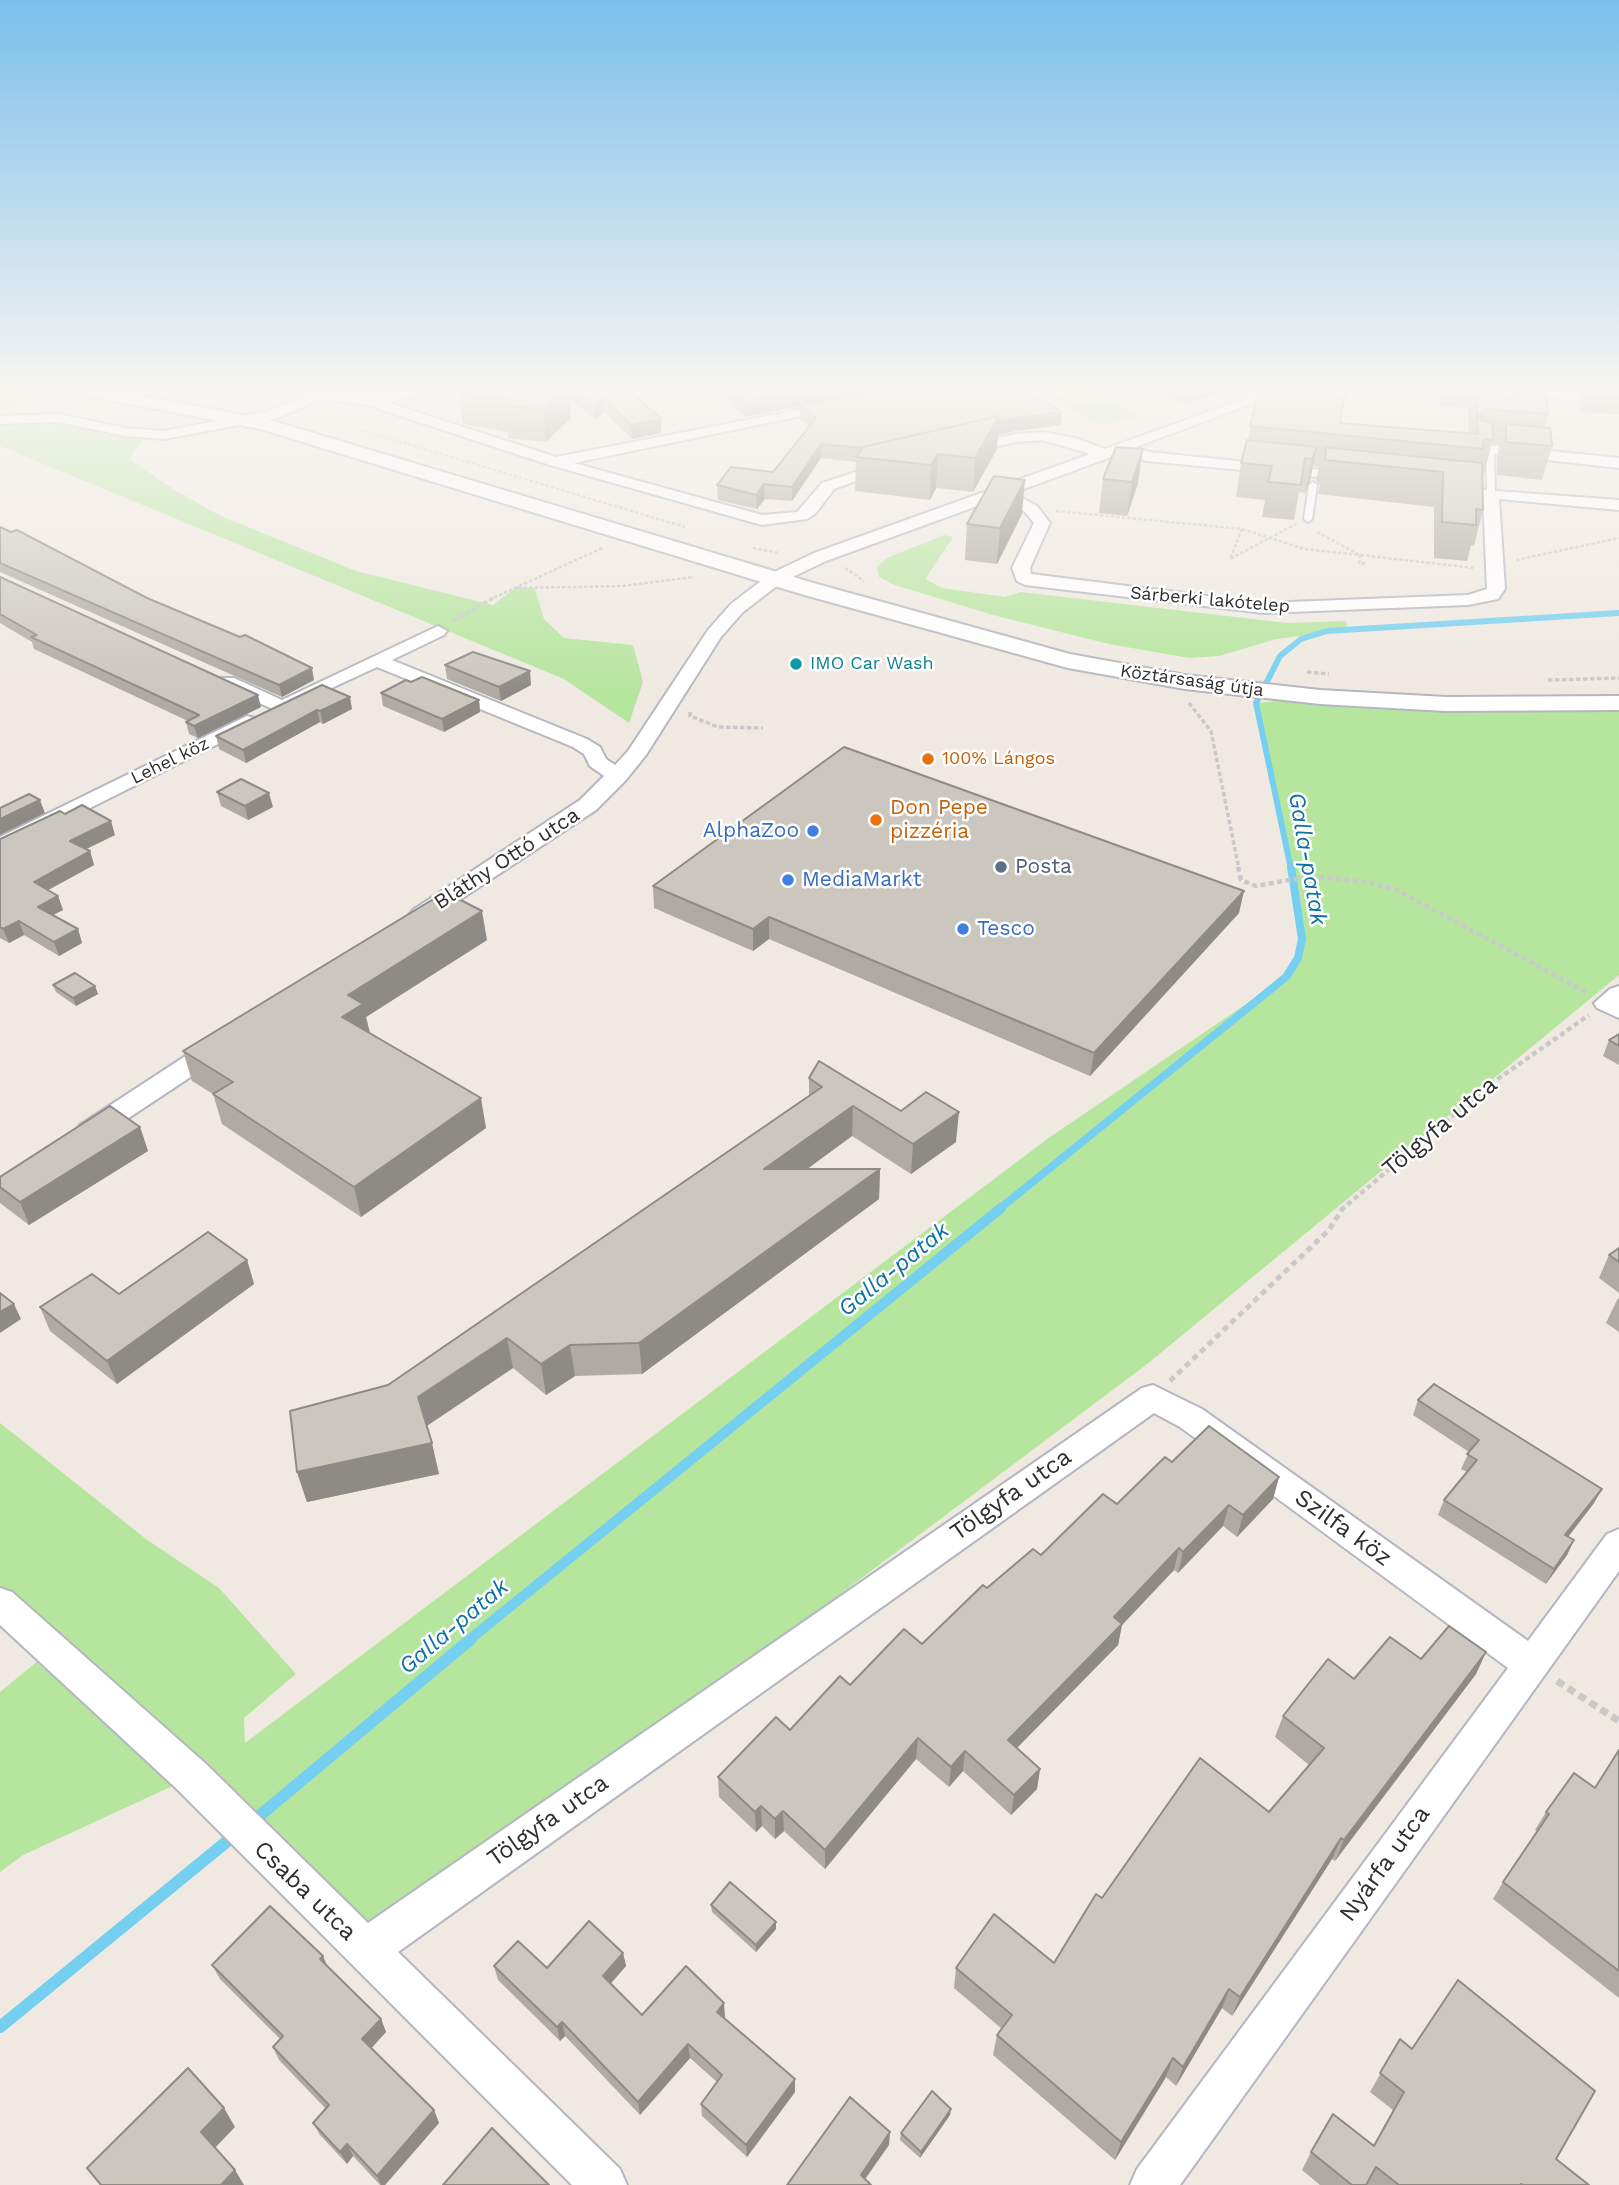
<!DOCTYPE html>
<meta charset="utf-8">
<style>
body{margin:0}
canvas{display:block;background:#efe9e1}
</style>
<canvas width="1619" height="2185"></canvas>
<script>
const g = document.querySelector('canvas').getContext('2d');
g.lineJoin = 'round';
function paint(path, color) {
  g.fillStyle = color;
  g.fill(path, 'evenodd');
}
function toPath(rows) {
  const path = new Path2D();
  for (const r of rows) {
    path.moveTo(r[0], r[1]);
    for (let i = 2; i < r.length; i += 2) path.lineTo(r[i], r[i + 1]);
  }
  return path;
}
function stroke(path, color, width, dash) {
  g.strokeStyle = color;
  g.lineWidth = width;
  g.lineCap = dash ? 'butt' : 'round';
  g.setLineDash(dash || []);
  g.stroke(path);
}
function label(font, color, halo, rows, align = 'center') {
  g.font = font + ' "Work Sans",sans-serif';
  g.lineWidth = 5;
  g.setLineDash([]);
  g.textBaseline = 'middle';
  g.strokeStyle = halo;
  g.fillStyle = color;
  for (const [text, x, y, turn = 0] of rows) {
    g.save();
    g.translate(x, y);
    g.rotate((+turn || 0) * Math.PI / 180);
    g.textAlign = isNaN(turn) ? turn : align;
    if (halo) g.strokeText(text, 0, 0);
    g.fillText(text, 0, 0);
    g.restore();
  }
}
paint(toPath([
 [0,387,31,387,45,389,0,411],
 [1091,389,1140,416,1098,425,1049,397],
 [23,416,145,435,129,459,176,491,221,516,356,571,493,605,517,587,535,589,544,619,564,638,633,645,643,682,629,723,564,679,0,446,0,420],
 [944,535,953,537,925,579,942,588,1005,597,1021,592,1287,623,1346,621,1348,630,1276,639,1219,656,1189,658,1109,644,993,615,895,585,879,577,877,567,887,558],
 [1320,697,1619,703,1619,975,1146,1365,365,1950,192,1777,23,1855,0,1872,0,1692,51,1650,0,1603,0,1423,146,1539,219,1588,296,1674,244,1718,245,1743,1050,1137,1286,977,1302,939,1299,905,1256,703]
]), '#b6e59e');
stroke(toPath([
 [1291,869,1256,703,1280,656,1301,639,1327,631,1619,613]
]), '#75cff0', 6);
stroke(toPath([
 [998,1210,1286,977,1298,958,1302,939,1291,867]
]), '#75cff0', 8);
stroke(toPath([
 [469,1640,1001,1208]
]), '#75cff0', 10);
stroke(toPath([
 [252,1822,471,1639],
 [0,2027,236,1834]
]), '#75cff0', 12);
const service = toPath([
 [1490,448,1494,450,1495,493,1491,496,1487,493,1486,450,1490,448],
 [1313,482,1317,485,1312,519,1308,522,1304,519,1309,485,1313,482]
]);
const minor = toPath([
 [289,387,309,387,369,397,425,387,454,387,447,391,386,402,556,457,840,402,840,408,835,409,574,463,762,515,797,512,822,483,889,461,897,466,834,489,816,513,807,519,762,525,550,465,367,405,323,399,277,418,164,439,126,436,58,422,0,424,0,416,58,414,126,428,164,431,268,411,308,395,289,387],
 [1277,387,1296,387,1136,447,1149,452,1353,473,1358,475,1358,481,1147,461,1122,453,1013,493,1037,506,1050,523,1030,568,1031,574,1264,603,1468,595,1487,589,1483,497,1469,495,1469,489,1619,500,1619,510,1499,499,1505,589,1498,599,1468,605,1264,613,1025,585,1017,581,1012,568,1034,523,1025,512,999,498,826,561,782,582,743,612,721,637,646,755,625,781,596,810,429,920,421,922,413,920,409,915,413,910,580,800,604,776,590,766,584,754,573,747,377,667,280,712,220,686,217,682,220,678,234,678,282,700,438,626,447,631,444,635,392,660,587,739,600,747,606,759,615,765,628,751,708,630,731,604,770,574,814,553,1090,454,1043,440,1016,442,965,454,960,452,960,446,1016,434,1043,432,1075,438,1105,449,1277,387],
 [1464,387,1516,387,1619,396,1619,404,1471,391,1464,387],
 [1480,444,1619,458,1619,468,1475,452,1472,449,1480,444],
 [247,716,254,718,257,722,254,726,0,853,0,837,247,716],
 [1619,986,1619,1018,1597,1008,1594,1003,1610,989,1619,986],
 [216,1040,225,1042,229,1048,225,1054,100,1137,90,1140,80,1137,77,1131,80,1125,207,1042,216,1040],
 [1153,1385,1202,1409,1528,1641,1607,1534,1619,1529,1619,1571,1180,2185,1130,2185,1137,2169,1508,1668,1180,1427,1154,1413,398,1952,620,2169,627,2185,572,2185,178,1790,0,1625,0,1588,12,1592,206,1764,368,1923,1142,1388,1153,1385]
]);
const tertiary = toPath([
 [60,387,96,387,270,420,817,584,1070,654,1185,675,1320,690,1446,697,1619,696,1619,710,1446,711,1320,704,1185,689,1068,668,801,594,260,429,69,392,60,387]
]);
stroke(service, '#b4b7c1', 4);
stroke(minor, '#b4b7c1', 4);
stroke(tertiary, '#b4b7c1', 4);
stroke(toPath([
 [1030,387,1030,394],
 [361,430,685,527],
 [1056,511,1242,529,1304,549,1360,555,1359,563,1367,564],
 [1242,529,1230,559,1296,524],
 [1317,532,1360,555,1475,568],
 [753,548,779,553],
 [1516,560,1619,538],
 [845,568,864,581],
 [518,588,622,586,694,577],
 [489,600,602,548]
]), '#c9c9c9', 2.5, [3.5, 2]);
stroke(toPath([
 [453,621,493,598],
 [1307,672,1329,674],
 [1548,680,1619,678],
 [1189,703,1211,731,1239,869],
 [690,712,690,716,718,727,763,728]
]), '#c9c9c9', 3.5, [4.5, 2.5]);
stroke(toPath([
 [1238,867,1241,880,1256,886,1311,876,1366,882,1397,890,1586,992],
 [1341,1210,1488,1086,1589,1015]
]), '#c9c9c9', 4.5, [5, 3.5]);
stroke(toPath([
 [1170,1381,1329,1230,1343,1208]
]), '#c9c9c9', 5, [6, 4.5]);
stroke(toPath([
 [1557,1681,1619,1721]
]), '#c9c9c9', 7, [8, 5]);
paint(service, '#fff');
paint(minor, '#fff');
paint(tertiary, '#fff');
paint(toPath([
 [460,387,627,387,661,419,661,433,632,439,604,412,596,420,569,399,571,418,546,442,508,438,508,432,463,424,459,392],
 [712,387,895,387,745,417],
 [1139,387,1235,387,1185,404],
 [1440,387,1505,387,1505,396,1510,401,1513,387,1546,387,1546,389,1548,414,1544,428,1552,446,1542,480,1497,475,1497,457,1500,444,1492,443,1484,474,1483,474,1483,510,1474,546,1471,545,1467,561,1434,558,1434,507,1318,494,1320,485,1316,481,1319,467,1313,466,1310,481,1305,493,1299,492,1294,520,1262,517,1265,500,1236,497,1241,463,1248,440,1250,426,1340,423,1469,433,1468,408,1439,406],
 [1577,387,1619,387,1619,415,1581,411,1580,403,1583,390,1578,390],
 [800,406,1061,425,1015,431,998,435,997,449,973,492,936,488,930,500,855,491,856,462,821,458,792,501,765,499,757,509,718,500,717,485,773,472,809,426,800,420],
 [1116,447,1138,483,1127,516,1099,513,1103,479],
 [1022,514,997,564,965,560,967,524],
 [0,527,147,598,314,680,282,697,0,572],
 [0,577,261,707,198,738,189,734,186,722,188,721,34,649,32,642,0,623],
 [445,665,531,685,501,701,447,679],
 [411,682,479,700,480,712,444,732,383,706,381,693],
 [322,685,352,709,323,724,320,722,246,763,219,749,216,736],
 [217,792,273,807,248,820,221,806],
 [115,835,86,849,90,851,94,865,48,890,58,896,63,910,53,915,78,929,82,943,59,956,24,935,9,943,0,938,0,839],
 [653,886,1239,913,1090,1076,769,939,753,951,654,908],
 [487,940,366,1017,369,1033,486,1128,361,1217,222,1124,213,1094,192,1081,183,1051],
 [53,985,95,986,98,994,76,1006,56,992],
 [1619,1034,1619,1065,1603,1056,1609,1040],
 [809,1078,901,1111,956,1142,911,1174,852,1136,807,1169,880,1169,879,1199,642,1374,575,1376,546,1395,513,1368,427,1426,439,1474,307,1502,297,1472,388,1385,809,1096],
 [140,1127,148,1151,29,1225,0,1203,0,1177],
 [1619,1248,1619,1293,1599,1278,1609,1255],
 [247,1260,254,1284,117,1384,50,1331,40,1307,119,1294],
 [1619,1298,1619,1332,1606,1323,1617,1300],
 [1418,1400,1594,1503,1568,1537,1574,1540,1567,1555,1546,1584,1438,1515,1444,1500,1467,1472,1461,1469,1469,1452,1413,1415],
 [1172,1462,1279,1477,1273,1499,1237,1537,1223,1526,1178,1573,1174,1570,1122,1625,1118,1645,1017,1748,1040,1769,1037,1789,1011,1815,963,1771,949,1787,916,1759,825,1869,784,1831,775,1839,762,1826,756,1832,719,1797,718,1777,790,1730,850,1685,922,1644,987,1588,1041,1555,1117,1504],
 [1486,1652,1476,1674,1335,1861,1332,1859,1232,2016,1222,2008,1176,2086,1166,2077,1115,2160,993,2055,997,2035,1002,2029,954,1988,956,1968,1054,1963,1102,1898,1269,1812,1309,1765,1275,1737,1283,1716,1354,1679,1421,1659],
 [1619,1750,1619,1998,1493,1899,1503,1882,1538,1831,1535,1830,1546,1812,1595,1788],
 [711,1905,776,1922,776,1929,756,1952,712,1912],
 [623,1953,626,1966,611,1983,642,2015,725,2017,724,2018,795,2092,747,2157,702,2116,701,2104,717,2082,690,2058,640,2115,565,2036,560,2041,498,1980,494,1966,547,1968],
 [212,1965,328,1967,381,2019,386,2032,371,2048,434,2110,439,2123,385,2185,380,2185,353,2156,347,2164,320,2135,313,2123,326,2109,279,2060,273,2047,280,2039,220,1979],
 [1400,2039,1556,2159,1589,2185,1320,2185,1302,2170,1311,2152,1373,2146,1393,2110,1370,2092],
 [950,2115,920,2158,900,2140,901,2133]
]), '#afaba4');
paint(toPath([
 [567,387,571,418,546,442,543,409],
 [827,387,895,387,745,417,744,403],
 [1198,387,1235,387,1185,404,1187,390],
 [603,398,604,412,596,420,594,407],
 [1487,409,1479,442,1478,416],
 [1062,412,1061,425,1015,431,998,435,997,449,973,492,975,458,999,416,1016,418],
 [661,419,661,433,632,439,631,425],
 [821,444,821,458,792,501,792,487],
 [1317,447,1310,481,1305,493,1312,459],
 [1143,449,1138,483,1127,516,1132,482],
 [938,454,936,488,930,500,931,465],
 [1025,480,1022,514,997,564,1000,528],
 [764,484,765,499,757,509,756,495],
 [312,668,314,680,282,697,279,685],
 [530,671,531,685,501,701,499,687],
 [258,695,261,707,198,738,194,726],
 [350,697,352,709,323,724,320,711],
 [479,700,480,712,444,732,442,719],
 [317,710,320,722,246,763,243,750],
 [269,793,273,807,248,820,245,806],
 [40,800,45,813,0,835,0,819],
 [111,821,115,835,74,855,70,841],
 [90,851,94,865,39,895,34,882],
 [1244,891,1239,913,1090,1076,1094,1053],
 [58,896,63,910,43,920,38,907],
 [482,911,487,940,366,1017,370,1033,342,1017,348,995],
 [769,917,769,939,753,951,753,929],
 [19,921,24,935,9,943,3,929],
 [78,929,82,943,59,956,54,942],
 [95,986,98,994,76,1006,73,998],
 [481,1098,486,1128,361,1217,354,1187],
 [853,1106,852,1136,765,1200,764,1169],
 [959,1112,956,1142,911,1174,913,1144],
 [140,1127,148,1151,29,1225,20,1202],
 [880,1169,879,1199,642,1374,639,1343],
 [247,1260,254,1284,117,1384,107,1361],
 [14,1304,21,1319,0,1333,0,1312],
 [507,1338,513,1368,425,1427,418,1397],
 [570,1345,575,1376,546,1395,541,1364],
 [432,1443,439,1474,307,1502,297,1472],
 [1279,1477,1273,1499,1237,1537,1243,1515],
 [1602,1489,1594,1503,1558,1550,1565,1535],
 [1229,1505,1223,1526,1178,1573,1183,1552],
 [1574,1540,1567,1555,1546,1584,1554,1569],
 [1179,1548,1174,1570,1122,1625,1118,1645,1005,1760,1008,1740,1114,1617],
 [1486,1652,1476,1674,1335,1861,1344,1840],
 [918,1738,916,1759,825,1869,825,1850],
 [965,1751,963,1771,949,1787,951,1767],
 [1040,1769,1037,1789,1011,1815,1014,1795],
 [761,1806,762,1826,756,1832,755,1812],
 [783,1811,784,1831,775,1839,775,1819],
 [1341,1838,1332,1859,1232,2016,1240,1997],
 [776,1922,776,1929,756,1952,756,1945],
 [623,1953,626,1966,606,1989,603,1976],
 [323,1956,329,1970,320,1959],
 [1229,1989,1222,2008,1176,2086,1183,2067],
 [724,2003,725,2017,718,2025,717,2012],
 [381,2019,386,2032,368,2052,362,2039],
 [562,2022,565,2036,560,2041,557,2027],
 [688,2044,690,2058,640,2115,638,2102],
 [1173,2058,1166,2077,1115,2160,1121,2142],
 [795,2079,795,2092,747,2157,746,2145],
 [224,2108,235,2127,213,2150,201,2132],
 [951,2109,950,2115,920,2158,921,2152],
 [434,2110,439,2123,385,2185,381,2185,377,2176],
 [890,2132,889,2145,861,2185,861,2175],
 [347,2144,353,2156,347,2164,340,2152],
 [235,2170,244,2185,221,2185]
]), '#8e8b86');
const building = toPath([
 [460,387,567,387,543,409,505,406,510,401,459,392,460,387],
 [569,387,626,387,661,419,631,425,603,398,594,407,569,387],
 [727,387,827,387,744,403,727,387],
 [895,387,1019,387,1062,412,1016,418,999,422,999,416,863,447,862,448,821,444,792,487,764,484,756,495,717,485,731,467,773,472,816,418,800,406,895,387],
 [1177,387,1198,387,1187,390,1177,387],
 [1260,387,1346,387,1340,423,1478,434,1476,387,1505,387,1505,396,1510,401,1518,396,1518,387,1545,387,1548,414,1487,409,1478,416,1482,421,1492,422,1493,440,1484,439,1483,449,1250,426,1260,387],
 [999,416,975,458,938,454,931,465,856,457,863,447,999,416],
 [1506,424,1550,428,1552,446,1506,442,1506,424],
 [1247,440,1317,447,1312,459,1305,458,1301,485,1268,482,1272,466,1241,463,1247,440],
 [1116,447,1143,449,1132,482,1103,479,1116,447],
 [1323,447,1482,463,1483,510,1476,509,1476,525,1442,522,1443,472,1325,460,1326,451,1323,447],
 [994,476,1025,480,1000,528,967,524,994,476],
 [0,527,11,532,17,530,147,598,240,637,245,635,312,668,279,685,0,563,0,527],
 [0,577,258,695,194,726,186,722,199,715,31,637,37,635,0,614,0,577],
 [473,652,530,671,499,687,445,665,473,652],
 [422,677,479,700,442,719,381,693,406,680,411,682,422,677],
 [322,685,350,697,320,711,317,710,243,750,216,736,322,685],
 [844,747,1244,891,1094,1053,769,917,753,929,653,886,844,747],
 [241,779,269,793,245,806,217,792,241,779],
 [29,794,40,800,0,819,0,808,29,794],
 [82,805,111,821,70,841,90,851,34,882,58,896,38,907,78,929,54,942,19,921,3,929,0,927,0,839,60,811,65,814,82,805],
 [445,892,482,911,348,995,363,1004,342,1017,481,1098,354,1187,213,1094,233,1082,183,1051,445,892],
 [75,973,95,986,73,998,53,985,75,973],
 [1619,1034,1619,1046,1609,1040,1619,1034],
 [819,1061,901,1111,926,1092,959,1112,913,1144,853,1106,764,1169,880,1169,639,1343,570,1345,541,1364,507,1338,418,1397,432,1443,297,1472,290,1411,388,1385,822,1087,809,1078,819,1061],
 [110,1106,140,1127,20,1202,0,1187,0,1177,110,1106],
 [208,1232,247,1260,107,1361,40,1307,92,1274,119,1294,208,1232],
 [1619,1248,1619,1262,1609,1255,1619,1248],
 [0,1293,14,1304,0,1312,0,1293],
 [1434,1384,1602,1489,1565,1535,1574,1540,1554,1569,1444,1500,1477,1460,1467,1454,1479,1440,1418,1400,1434,1384],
 [1209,1426,1279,1477,1243,1515,1229,1505,1183,1552,1179,1548,1114,1617,1122,1624,1008,1740,1040,1769,1014,1795,965,1751,951,1767,918,1738,825,1850,783,1811,775,1819,761,1806,755,1812,718,1777,776,1717,790,1730,840,1676,850,1685,904,1629,922,1644,983,1585,987,1588,1033,1549,1041,1555,1103,1494,1117,1504,1165,1457,1172,1462,1209,1426],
 [1449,1626,1486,1652,1344,1840,1341,1838,1240,1997,1229,1989,1183,2067,1173,2058,1121,2142,997,2035,1012,2015,956,1968,994,1914,1054,1963,1096,1894,1102,1898,1200,1758,1269,1812,1324,1748,1283,1716,1328,1659,1354,1679,1390,1637,1421,1659,1449,1626],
 [1619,1750,1619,1971,1503,1882,1549,1814,1546,1812,1574,1773,1595,1788,1619,1750],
 [730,1882,776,1922,756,1945,711,1905,730,1882],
 [270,1906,323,1956,320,1959,381,2019,362,2039,434,2110,377,2176,347,2144,340,2152,313,2123,329,2105,273,2047,283,2036,212,1965,270,1906],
 [589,1921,623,1953,603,1976,642,2015,686,1966,724,2003,717,2012,795,2079,746,2145,701,2104,722,2075,688,2044,638,2102,562,2022,557,2027,494,1966,518,1941,547,1968,589,1921],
 [1458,1980,1595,2091,1556,2159,1589,2185,1523,2185,1521,2184,1521,2185,1399,2185,1376,2167,1366,2185,1352,2185,1311,2152,1333,2114,1374,2146,1404,2092,1380,2073,1400,2039,1412,2049,1458,1980],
 [188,2068,224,2108,201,2132,235,2170,221,2185,101,2185,87,2168,188,2068],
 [932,2091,951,2109,921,2152,901,2133,932,2091],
 [850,2097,890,2132,861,2175,871,2185,787,2185,850,2097],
 [492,2128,549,2185,443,2185,492,2128]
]);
paint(building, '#cbc7bf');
stroke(building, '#8e8b86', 2);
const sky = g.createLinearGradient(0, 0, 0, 693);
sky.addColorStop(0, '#7abfeb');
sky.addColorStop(0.56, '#f8f5f2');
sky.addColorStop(1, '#f8f5f200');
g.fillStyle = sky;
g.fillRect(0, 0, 1619, 693);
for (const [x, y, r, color] of [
 [796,664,7,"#0f9aa8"],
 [928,759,7,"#e8710a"],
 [876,820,7,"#e8710a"],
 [813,831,7,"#3f7fe0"],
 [1001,867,7,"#5c6f8a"],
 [788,880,7,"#3f7fe0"],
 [963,929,7,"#3f7fe0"]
]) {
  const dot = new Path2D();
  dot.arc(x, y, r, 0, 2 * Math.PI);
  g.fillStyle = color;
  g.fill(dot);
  stroke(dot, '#fff', 2.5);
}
label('18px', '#2e2e2e', '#fff', [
 ["Sárberki lakótelep",1210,600,5],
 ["Köztársaság útja",1192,681,8],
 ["Lehel köz",170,761,-26]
]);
label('18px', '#0d838f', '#fff', [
 ["IMO Car Wash",810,664]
], 'left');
label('18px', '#c56008', '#fff', [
 ["100% Lángos",942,759]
], 'left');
label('21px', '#c56008', '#fff', [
 ["Don Pepe",890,808],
 ["pizzéria",890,832]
], 'left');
label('21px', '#366cbe', '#fff', [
 ["AlphaZoo",799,831,"right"],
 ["MediaMarkt",802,880],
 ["Tesco",977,929]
], 'left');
label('21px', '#2e2e2e', '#fff', [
 ["Bláthy Ottó utca",507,859,-33]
]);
label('21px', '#4e5e75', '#fff', [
 ["Posta",1015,867]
], 'left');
label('italic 23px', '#0d6fa3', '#fff', [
 ["Galla-patak",1307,859,80],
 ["Galla-patak",894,1270,-39],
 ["Galla-patak",454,1627,-40]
]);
label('24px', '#2e2e2e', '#fff', [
 ["Tölgyfa utca",1440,1127,-40],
 ["Tölgyfa utca",1011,1495,-35],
 ["Szilfa köz",1343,1528,36],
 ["Tölgyfa utca",548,1821,-35],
 ["Nyárfa utca",1385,1864,-54],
 ["Csaba utca",305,1891,44]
]);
</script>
